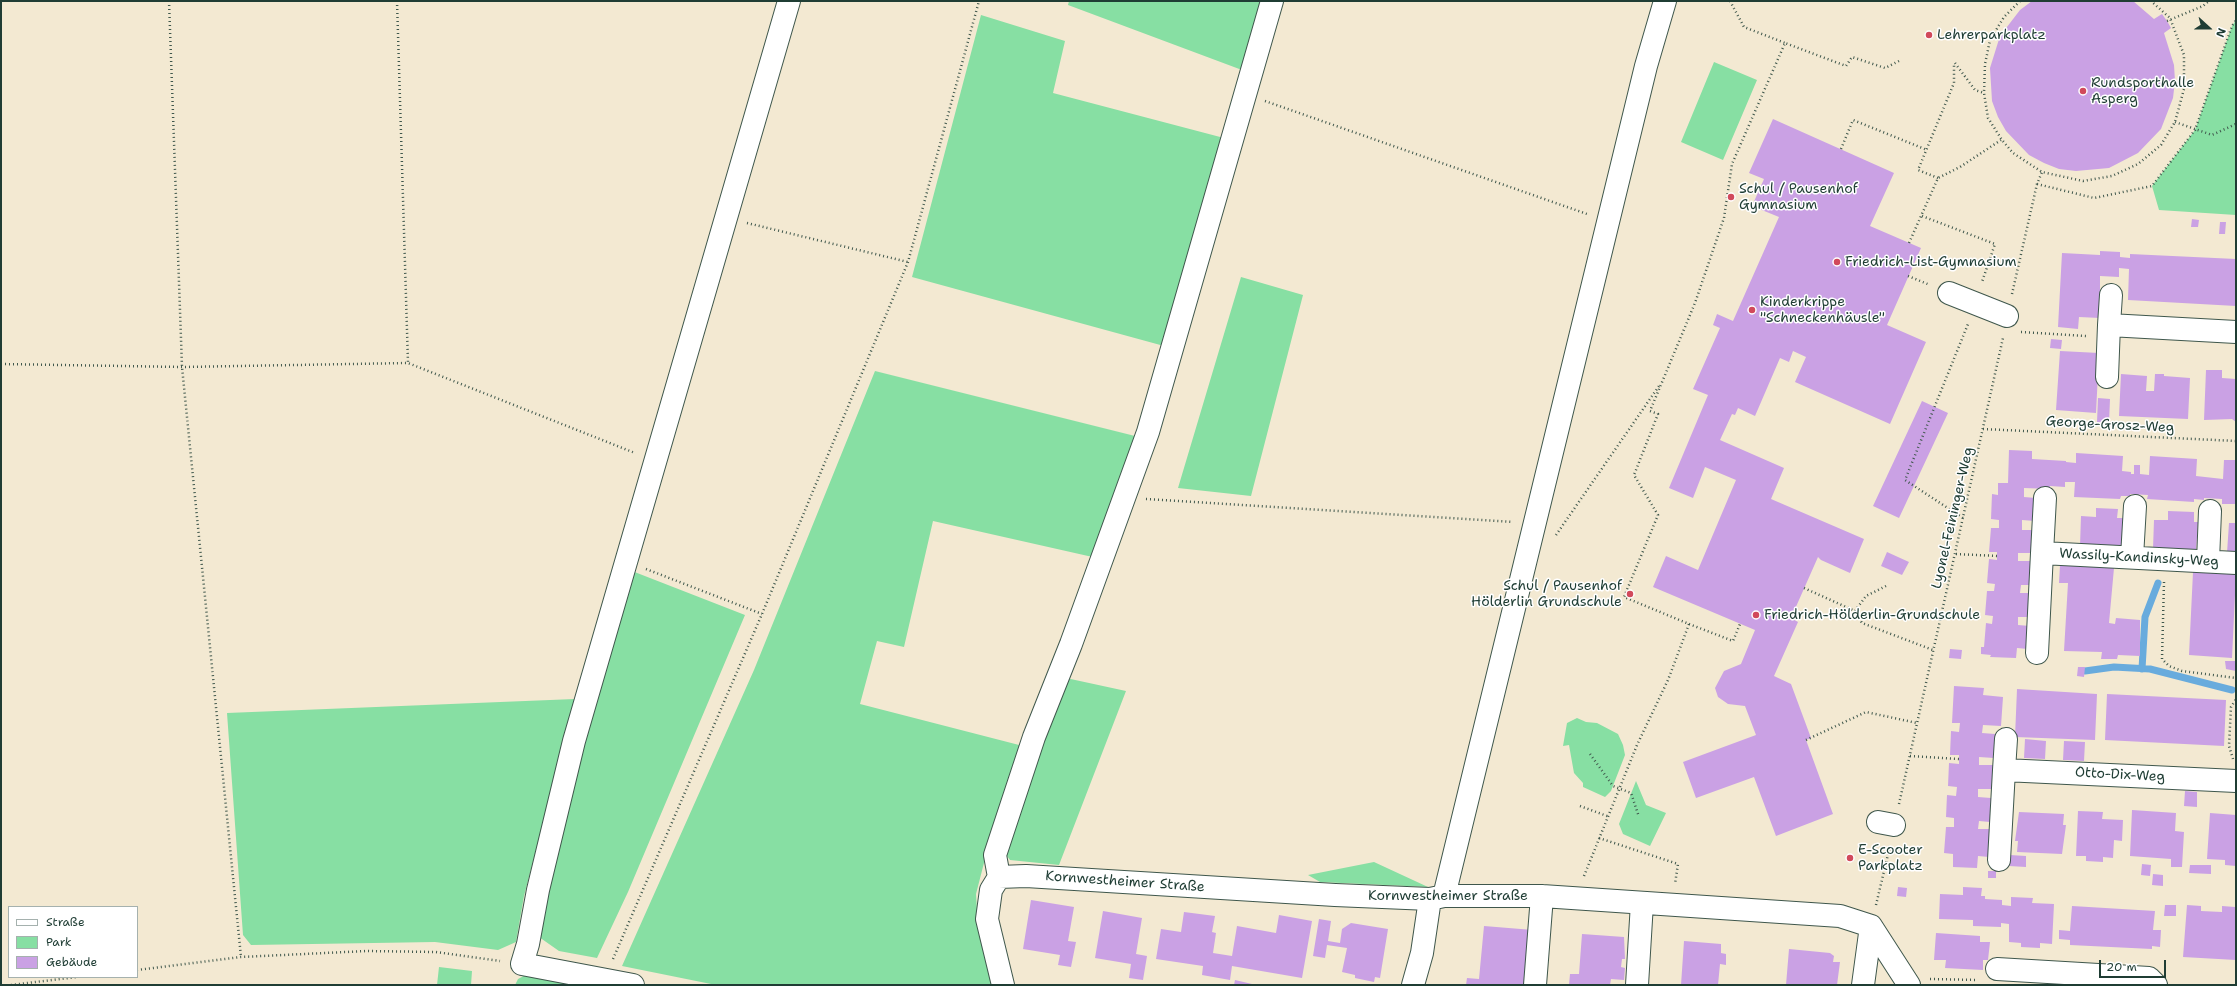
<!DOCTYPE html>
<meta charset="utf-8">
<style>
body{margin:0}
#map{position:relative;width:2237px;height:986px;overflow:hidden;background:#f3e9d2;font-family:"Shantell Sans",sans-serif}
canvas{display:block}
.frame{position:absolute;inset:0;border:2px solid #1f3d34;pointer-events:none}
.legend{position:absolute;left:8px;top:906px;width:130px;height:72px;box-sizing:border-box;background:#fff;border:1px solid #a5b1ae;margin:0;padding:5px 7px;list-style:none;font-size:12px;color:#1f3d34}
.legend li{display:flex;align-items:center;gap:8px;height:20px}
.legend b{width:20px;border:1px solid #a5b1ae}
.north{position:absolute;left:2189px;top:8px;width:40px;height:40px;-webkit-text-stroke:3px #fff;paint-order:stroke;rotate:111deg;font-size:11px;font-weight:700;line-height:16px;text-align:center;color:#1f3d34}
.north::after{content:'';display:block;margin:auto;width:14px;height:18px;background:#1f3d34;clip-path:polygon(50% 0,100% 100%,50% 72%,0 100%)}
.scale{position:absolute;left:2099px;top:960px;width:67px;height:18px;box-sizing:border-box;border:2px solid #1f3d34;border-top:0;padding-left:5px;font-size:12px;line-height:14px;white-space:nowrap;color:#1f3d34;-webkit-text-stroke:3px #fff;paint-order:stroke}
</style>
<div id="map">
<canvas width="2237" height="986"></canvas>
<div class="frame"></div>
<ul class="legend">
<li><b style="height:5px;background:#fff"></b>Straße</li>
<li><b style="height:11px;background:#87dfa3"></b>Park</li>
<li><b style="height:11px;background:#caa1e4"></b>Gebäude</li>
</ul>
<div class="north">N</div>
<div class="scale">20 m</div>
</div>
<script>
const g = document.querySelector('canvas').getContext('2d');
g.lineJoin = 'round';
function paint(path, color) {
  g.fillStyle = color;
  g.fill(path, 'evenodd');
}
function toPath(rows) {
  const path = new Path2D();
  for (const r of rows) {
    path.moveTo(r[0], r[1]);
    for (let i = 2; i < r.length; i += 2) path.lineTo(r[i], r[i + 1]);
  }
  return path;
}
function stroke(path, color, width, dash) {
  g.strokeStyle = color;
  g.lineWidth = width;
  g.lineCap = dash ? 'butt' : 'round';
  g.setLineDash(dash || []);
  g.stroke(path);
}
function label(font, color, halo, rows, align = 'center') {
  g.font = font + ' "Shantell Sans",sans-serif';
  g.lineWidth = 3;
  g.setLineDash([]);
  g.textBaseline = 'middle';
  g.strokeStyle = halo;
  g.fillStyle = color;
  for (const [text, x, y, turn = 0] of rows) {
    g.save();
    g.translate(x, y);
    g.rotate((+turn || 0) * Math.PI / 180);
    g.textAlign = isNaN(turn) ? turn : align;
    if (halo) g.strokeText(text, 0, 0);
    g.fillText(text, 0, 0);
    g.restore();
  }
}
paint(toPath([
 [1069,1,1263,1,1242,70,1068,5],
 [981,15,1065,41,1053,93,1224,138,1164,346,912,277],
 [2236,20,2236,215,2159,210,2152,186,2195,130,2232,26],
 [1714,62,1757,80,1723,160,1681,142],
 [1241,277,1303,295,1251,496,1178,488],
 [875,371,1135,436,1097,558,933,521,904,647,877,641,860,704,1023,746,985,859,976,894,978,927,995,985,716,985,622,966,754,670],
 [632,571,745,615,628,892,597,958,559,951,539,937,539,908],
 [1066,678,1126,691,1059,865,1010,860,1004,852],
 [575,699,524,896,516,942,498,950,435,942,251,945,243,935,227,713],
 [1577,718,1586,722,1597,723,1618,734,1623,745,1625,755,1611,791,1605,797,1583,787,1583,783,1574,773,1569,745,1563,746,1567,723],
 [1636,781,1646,805,1666,813,1650,846,1623,834,1619,824],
 [1374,862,1428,887,1320,882,1308,875],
 [439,967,472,971,471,985,437,985],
 [531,972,590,985,515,985,518,979]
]), '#87dfa3');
stroke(toPath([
 [2142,669,2145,617,2158,583],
 [2085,671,2114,667,2150,669,2232,690]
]), '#68abdd', 7);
paint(toPath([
 [2032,1,2133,1,2154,19,2162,14,2167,21,2171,28,2164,33,2174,65,2175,81,2173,98,2161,129,2138,153,2109,168,2076,171,2059,169,2044,163,2029,155,2006,131,1998,117,1992,101,1990,68,2000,36,2020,10],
 [1773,119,1894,173,1870,226,1921,248,1887,325,1926,342,1890,424,1795,382,1806,357,1793,351,1789,362,1780,358,1755,416,1738,408,1735,415,1732,414,1720,440,1784,468,1771,499,1864,539,1850,573,1821,560,1818,557,1791,618,1798,622,1774,676,1791,684,1811,738,1806,740,1833,814,1776,836,1754,777,1696,798,1683,762,1756,735,1745,706,1728,704,1718,697,1715,688,1724,671,1741,664,1755,630,1653,587,1666,556,1698,570,1736,480,1705,467,1693,498,1669,488,1708,395,1693,389,1720,328,1713,325,1717,314,1733,321,1779,217,1752,206,1764,179,1749,173],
 [2192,219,2199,220,2198,227,2191,227],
 [2220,222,2226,222,2225,234,2219,234],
 [2100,251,2120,252,2120,257,2130,258,2130,254,2236,259,2236,306,2128,300,2129,269,2119,268,2119,277,2100,276,2100,318,2079,317,2078,329,2058,327,2062,253,2100,255],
 [2051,339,2062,340,2061,349,2050,348],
 [2060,351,2099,353,2096,413,2056,410],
 [2206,370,2222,370,2222,378,2236,379,2236,422,2232,419,2204,420],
 [2121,374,2147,376,2146,391,2154,391,2155,374,2164,374,2164,376,2190,378,2188,419,2119,416],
 [2098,398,2110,399,2109,423,2097,422],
 [1922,401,1948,413,1899,518,1873,506],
 [2009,450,2032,451,2032,459,2066,461,2066,462,2076,463,2076,453,2123,456,2122,471,2131,472,2131,474,2134,474,2134,465,2140,465,2140,474,2149,475,2150,456,2197,459,2196,476,2223,479,2224,460,2236,460,2236,504,2222,504,2222,499,2204,498,2204,500,2194,499,2194,502,2147,499,2148,495,2130,494,2130,496,2121,496,2120,499,2074,497,2075,482,2065,482,2065,487,2050,486,2050,489,2024,488,2024,497,2036,498,2035,521,2022,520,2022,530,2034,530,2033,553,2018,553,2018,561,2033,561,2032,585,2021,585,2020,593,2031,593,2030,617,2018,617,2018,625,2030,626,2028,649,2017,648,2016,658,1990,657,1991,655,1981,654,1981,647,1984,647,1986,623,1992,624,1993,616,1985,615,1987,591,1994,591,1995,584,1987,583,1989,559,1997,560,1997,552,1989,552,1991,528,1999,528,1999,520,1991,519,1992,494,1998,495,1998,483,2008,483],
 [2096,508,2118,509,2117,518,2125,518,2124,549,2080,546,2081,516,2096,517],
 [2168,511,2194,512,2194,522,2198,522,2196,551,2153,549,2154,520,2168,520],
 [2229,523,2236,523,2236,553,2227,553],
 [1887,552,1909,562,1902,575,1881,566],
 [2069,563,2106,565,2106,568,2114,568,2109,623,2115,624,2116,618,2140,620,2140,656,2118,655,2117,659,2101,659,2102,652,2064,651,2068,583,2059,583,2060,565,2068,566],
 [2193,572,2236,574,2232,658,2189,655],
 [1950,649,1962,650,1961,659,1949,658],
 [2225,661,2236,661,2236,671,2226,669],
 [2078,667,2085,667,2084,677,2077,676],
 [1954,686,1984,688,1983,695,2003,697,2001,726,1983,725,1982,733,1995,734,1994,758,1979,757,1979,765,1993,765,1992,789,1978,789,1978,797,1991,798,1990,822,1979,821,1978,829,1990,829,1989,857,1978,856,1977,868,1953,867,1953,854,1944,853,1946,827,1954,827,1954,818,1946,817,1947,795,1956,796,1957,787,1948,786,1949,763,1959,764,1959,755,1950,755,1951,731,1959,732,1960,723,1952,723],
 [2017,689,2097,694,2095,740,2015,737],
 [2107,694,2226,700,2224,746,2105,740],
 [2025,739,2046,741,2045,759,2024,758],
 [2064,741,2085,742,2084,761,2063,760],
 [2185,791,2197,792,2197,807,2184,806],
 [2132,810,2176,813,2175,831,2184,832,2182,867,2171,867,2171,859,2130,856],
 [2078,811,2103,812,2102,819,2123,820,2122,841,2114,840,2113,858,2103,857,2103,862,2086,861,2086,856,2076,856],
 [2019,812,2064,814,2063,825,2066,825,2062,854,2017,852,2018,841,2015,841],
 [2210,813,2236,815,2236,866,2225,865,2225,860,2207,859],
 [2010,855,2026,856,2026,867,2009,866],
 [2142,864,2151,865,2150,876,2141,875],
 [2190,865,2211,865,2211,874,2189,873],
 [1988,871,1996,871,1996,878,1988,878],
 [2153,874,2163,875,2163,886,2152,885],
 [1898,887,1907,888,1906,897,1897,896],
 [1963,887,1982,888,1981,896,1985,896,1985,899,2002,900,2002,905,2011,906,2011,897,2033,898,2032,903,2054,904,2052,944,2040,943,2040,948,2021,947,2021,943,2009,942,2009,924,2001,923,2001,927,1973,926,1973,920,1939,919,1940,894,1963,895],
 [1031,900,1074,907,1068,941,1076,942,1071,967,1058,965,1060,955,1023,949],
 [2165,905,2176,905,2176,916,2164,916],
 [2187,905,2201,906,2201,911,2222,912,2222,906,2235,907,2236,960,2183,957],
 [2072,906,2155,911,2153,930,2161,930,2160,947,2152,946,2152,949,2070,945,2070,940,2059,939,2059,930,2070,931],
 [1103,911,1142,918,1136,954,1147,956,1143,980,1129,978,1131,964,1095,958],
 [1184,912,1215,916,1212,932,1216,933,1213,953,1232,956,1237,926,1276,933,1279,915,1312,921,1302,978,1232,966,1230,980,1202,975,1203,966,1156,959,1161,929,1181,932],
 [1319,919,1331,921,1328,941,1340,943,1342,929,1351,923,1388,929,1380,978,1375,977,1374,982,1355,978,1355,975,1342,972,1347,948,1327,945,1325,958,1313,956],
 [1484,926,1533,930,1527,985,1466,985,1467,978,1479,979],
 [1936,933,1980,936,1980,942,1990,942,1988,960,1983,960,1983,970,1945,968,1946,960,1934,960],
 [1582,934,1624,937,1625,959,1622,959,1621,967,1625,968,1624,980,1611,979,1610,985,1569,985,1570,974,1579,974],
 [1684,941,1721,944,1721,953,1726,954,1726,965,1720,964,1718,985,1681,985],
 [1789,949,1830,953,1834,956,1833,962,1840,962,1837,985,1786,985],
 [1235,980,1252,984,1251,985,1234,985]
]), '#caa1e4');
const minor = toPath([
 [1949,293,2007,316],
 [2109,325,2111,295],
 [2107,377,2109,325,2236,332],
 [2045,498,2042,553,2236,563],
 [2132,557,2135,506],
 [2208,561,2210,511],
 [2037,653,2042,553],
 [2004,770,2006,739],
 [1878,822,1894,825],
 [1999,860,2004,770,2236,781],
 [999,877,1026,876,1335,895,1430,899,1444,896,1542,896,1840,916,1871,926,1909,985],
 [1444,896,1646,66,1665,1],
 [1997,969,2149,978,2156,985],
 [633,985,522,964,528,944,538,890,574,741,789,1],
 [1003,985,987,919,991,890,999,877,995,855,1034,737,1071,644,1148,432,1272,1],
 [1413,985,1422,953,1430,899],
 [1535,985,1542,896],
 [1637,985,1642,903],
 [1863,985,1871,926]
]);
stroke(minor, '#3f574c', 24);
stroke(toPath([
 [169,1,182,367,241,957],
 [397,1,408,363],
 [1730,1,1744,27,1785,43],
 [2020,1,2004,17,1990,40,1985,64,1984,93,1988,118,2002,140,2013,153,2042,172,2083,181,2112,176,2138,164,2161,145,2175,122,2184,89,2184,55,2170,18,2151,1],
 [2167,21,2203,6,2209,1],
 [1955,63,1975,90,1984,93],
 [1265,101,1587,214],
 [2175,122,2212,135,2236,124],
 [1841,149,1853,120,1927,150],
 [1938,178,1918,170,1954,83,1954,63],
 [2037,184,2094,198,2152,186,2195,130,2232,26,2236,20],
 [1922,216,1995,244,1982,282],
 [747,223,908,262],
 [1909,243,1938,178,1960,167,2001,140],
 [1908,276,1930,285],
 [2012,294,2037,184,2042,172],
 [2021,332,2086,336],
 [1,364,182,367,408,363,635,453],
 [1983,429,2236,441],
 [1146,499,1513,522],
 [1963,518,1905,480,1968,324],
 [1556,535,1659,386],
 [1956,554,1997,556],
 [646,569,762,614],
 [2164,582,2162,659,2169,666,2182,671,2236,678],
 [1804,588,1855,611,1862,623,1933,650],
 [1855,611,1866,596,1886,586],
 [1689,624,1733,641,1740,624],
 [1806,740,1866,712,1917,723],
 [1590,754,1613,786,1631,793,1639,817],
 [1910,756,1959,759],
 [2233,759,2229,746,2231,707,2236,699],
 [1899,804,2003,338],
 [1580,806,1607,816],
 [1599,838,1678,864,1675,884],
 [1584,876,1637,745,1668,680,1689,624,1624,597,1658,515,1634,475,1658,414,1650,411,1695,303,1724,218,1732,164,1785,43,1846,66,1852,57,1885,68,1899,61],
 [1876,905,1890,846],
 [613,959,762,614,908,262,979,1],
 [137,970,241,957,367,951,436,952,500,961],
 [1930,979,1978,980],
 [11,985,77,977]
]), '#3f574c', 2.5, [1, 3]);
stroke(minor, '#fff', 22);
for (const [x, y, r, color] of [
 [1929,35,4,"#d1495b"],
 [2083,91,4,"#d1495b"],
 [1731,197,4,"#d1495b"],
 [1837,262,4,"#d1495b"],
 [1752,310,4,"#d1495b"],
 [1630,594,4,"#d1495b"],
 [1756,615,4,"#d1495b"],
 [1850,858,4,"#d1495b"]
]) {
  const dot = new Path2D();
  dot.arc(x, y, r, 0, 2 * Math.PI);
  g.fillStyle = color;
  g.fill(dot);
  stroke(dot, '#fff', 1.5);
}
label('14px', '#1f3d34', '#fff', [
 ["Lehrerparkplatz",1937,35],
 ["Rundsporthalle",2091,83],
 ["Asperg",2091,99],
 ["Schul / Pausenhof",1739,189],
 ["Gymnasium",1739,205],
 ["Friedrich-List-Gymnasium",1845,262],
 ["Kinderkrippe",1760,302],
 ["\"Schneckenhäusle\"",1760,318],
 ["Schul / Pausenhof",1622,586,"right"],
 ["Hölderlin Grundschule",1622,602,"right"],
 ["Friedrich-Hölderlin-Grundschule",1764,615],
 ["E-Scooter",1858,850],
 ["Parkplatz",1858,866]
], 'left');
label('14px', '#1f3d34', '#fff', [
 ["George-Grosz-Weg",2110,425,3],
 ["Lyonel-Feininger-Weg",1953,518,-77],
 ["Wassily-Kandinsky-Weg",2139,558,3],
 ["Otto-Dix-Weg",2120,775,3],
 ["Kornwestheimer Straße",1125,882,4],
 ["Kornwestheimer Straße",1448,896]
]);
</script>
